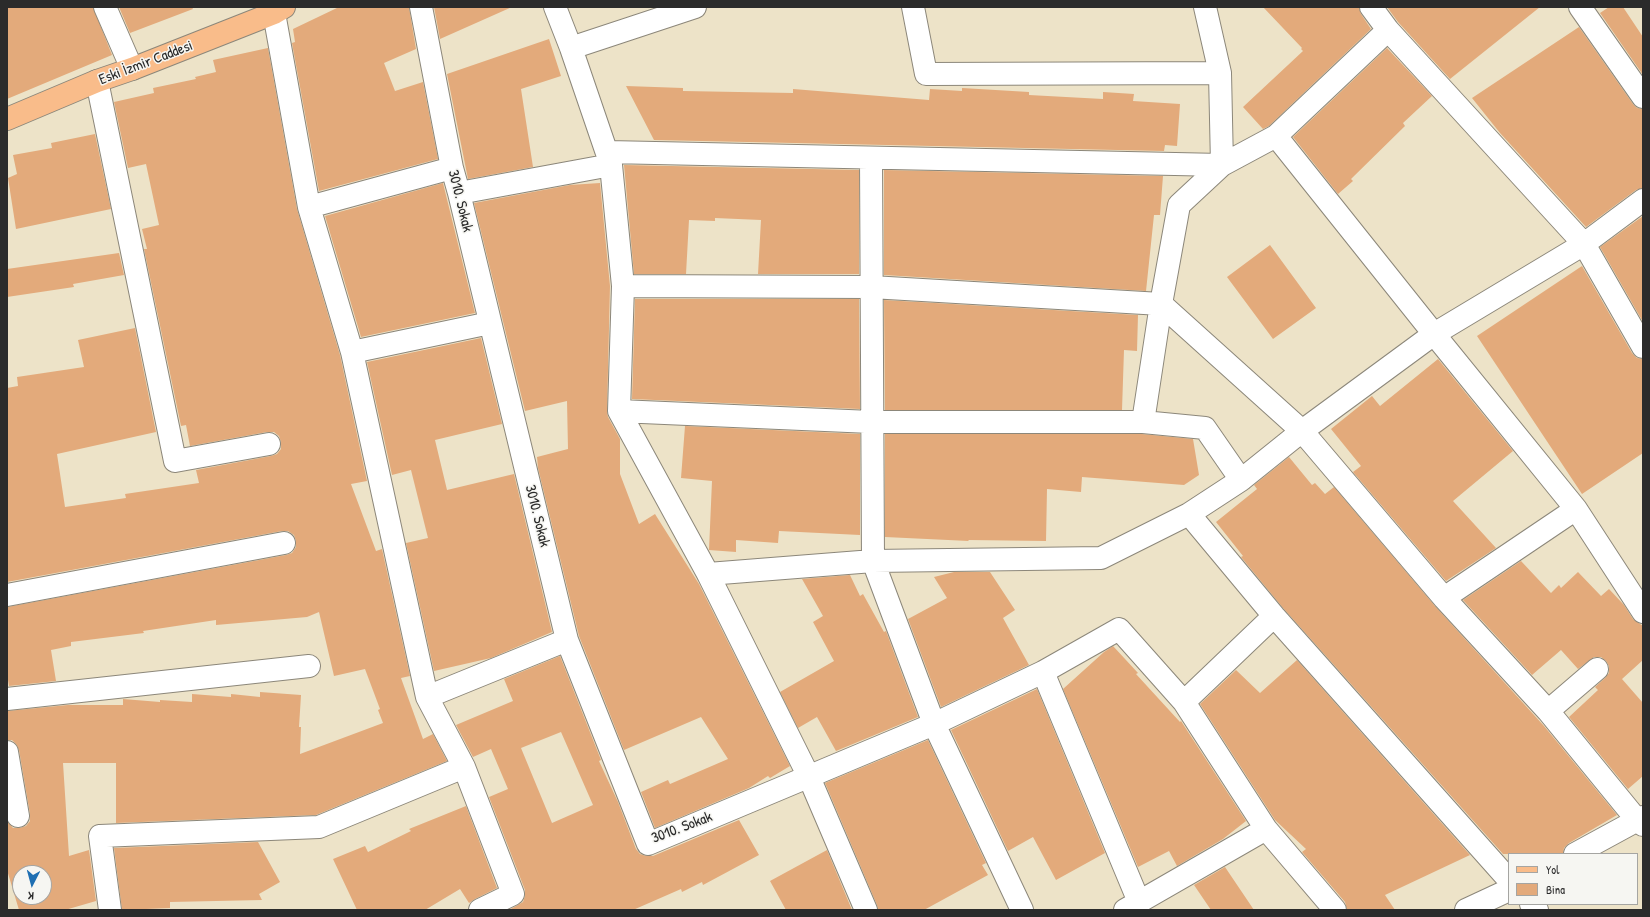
<!DOCTYPE html>
<meta charset="utf-8">
<style>
body{margin:0}
#map{position:relative;width:1650px;height:917px;overflow:hidden;background:#ede3c8;font-family:"Patrick Hand",sans-serif}
canvas{display:block}
.frame{position:absolute;inset:0;border:8px solid #2b2b2b;pointer-events:none}
.legend{position:absolute;left:1508px;top:853px;width:130px;height:52px;box-sizing:border-box;background:#f6f6f2;border:1px solid #a5a5a2;margin:0;padding:5px 7px;list-style:none;font-size:12px;color:#2b2b2b}
.legend li{display:flex;align-items:center;gap:8px;height:20px}
.legend b{width:20px;border:1px solid #a5a5a2}
.north{position:absolute;left:12px;top:865px;width:40px;height:40px;box-sizing:border-box;background:#f6f6f2;border:1px solid #a5a5a2;border-radius:50%;rotate:186deg;font-size:11px;font-weight:700;line-height:16px;text-align:center;color:#2b2b2b}
.north::after{content:'';display:block;margin:auto;width:14px;height:18px;background:#1f6fb2;clip-path:polygon(50% 0,100% 100%,50% 72%,0 100%)}
</style>
<div id="map">
<canvas width="1650" height="917"></canvas>
<div class="frame"></div>
<ul class="legend">
<li><b style="height:5px;background:#f9bc8a"></b>Yol</li>
<li><b style="height:11px;background:#e3aa7b"></b>Bina</li>
</ul>
<div class="north">K</div>
</div>
<script>
const g = document.querySelector('canvas').getContext('2d');
g.lineJoin = 'round';
function paint(path, color) {
  g.fillStyle = color;
  g.fill(path, 'evenodd');
}
function toPath(rows) {
  const path = new Path2D();
  for (const r of rows) {
    path.moveTo(r[0], r[1]);
    for (let i = 2; i < r.length; i += 2) path.lineTo(r[i], r[i + 1]);
  }
  return path;
}
function stroke(path, color, width, dash) {
  g.strokeStyle = color;
  g.lineWidth = width;
  g.lineCap = dash ? 'butt' : 'round';
  g.setLineDash(dash || []);
  g.stroke(path);
}
function label(font, color, halo, rows, align = 'center') {
  g.font = font + ' "Patrick Hand",sans-serif';
  g.lineWidth = 3;
  g.setLineDash([]);
  g.textBaseline = 'middle';
  g.strokeStyle = halo;
  g.fillStyle = color;
  for (const [text, x, y, turn = 0] of rows) {
    g.save();
    g.translate(x, y);
    g.rotate((+turn || 0) * Math.PI / 180);
    g.textAlign = isNaN(turn) ? turn : align;
    if (halo) g.strokeText(text, 0, 0);
    g.fillText(text, 0, 0);
    g.restore();
  }
}
paint(toPath([
 [7,7,93,7,112,55,7,99],
 [119,7,192,7,193,9,130,33],
 [339,7,409,7,416,49,384,63,395,91,423,82,438,159,319,191,292,43,295,42,293,29],
 [434,7,512,7,440,39],
 [1263,7,1359,7,1361,14,1371,29,1269,126,1263,129,1243,107,1303,51,1301,49,1302,48],
 [1387,7,1540,7,1450,79,1398,22],
 [1609,7,1623,7,1643,37,1643,75,1600,13],
 [1579,27,1633,104,1637,108,1643,109,1643,188,1636,190,1586,227,1500,133,1472,98],
 [549,39,561,76,521,89,533,167,468,179,447,74],
 [268,48,297,209,340,355,367,481,351,484,376,551,382,549,410,676,401,678,423,739,433,734,447,761,316,815,116,823,116,763,63,763,69,856,89,850,96,901,65,910,19,910,7,870,7,821,13,828,20,828,26,826,30,821,30,814,19,750,16,744,12,740,7,740,7,711,68,705,123,705,123,699,160,702,160,700,192,702,192,694,231,697,231,694,260,697,260,692,301,695,299,727,301,727,300,754,383,723,378,710,380,709,365,669,334,676,319,612,307,617,216,625,216,620,143,631,144,633,71,642,71,646,51,650,56,681,9,686,7,674,7,607,286,555,292,553,296,547,296,541,294,535,288,531,282,531,7,582,7,388,18,386,17,377,84,367,78,340,135,328,156,432,57,454,65,507,126,498,125,494,199,483,196,470,271,456,277,454,281,449,281,442,279,436,274,432,267,432,190,446,186,425,181,426,144,249,147,249,142,229,159,225,146,164,128,168,114,102,154,93,153,88,196,79,195,77,216,72,213,60],
 [20,873,44,873,44,897,20,897],
 [1387,48,1432,96,1403,123,1405,126,1351,179,1353,181,1338,194,1293,137],
 [626,86,683,88,683,91,793,93,793,89,929,100,930,89,962,91,962,88,1029,92,1029,95,1103,99,1103,92,1134,94,1133,101,1180,104,1177,146,1165,145,1164,151,654,140],
 [95,134,111,209,16,229,8,178,17,174,13,155,52,148,51,143],
 [624,165,859,170,859,274,758,274,761,220,715,218,715,221,689,220,686,274,634,274],
 [884,170,1163,176,1160,215,1154,215,1146,291,884,275],
 [443,183,475,313,361,337,325,216],
 [600,183,610,286,607,411,608,417,620,439,620,474,639,524,655,514,699,584,790,766,770,778,768,776,749,788,655,828,641,792,668,780,670,784,728,759,701,717,624,750,579,636,538,468,537,457,568,449,567,401,525,411,474,203,570,185],
 [1643,216,1643,322,1600,247],
 [1270,245,1316,308,1273,339,1227,277],
 [119,253,124,275,73,284,74,287,7,297,7,269],
 [1582,266,1632,353,1637,358,1643,359,1643,453,1582,494,1477,336],
 [635,299,859,299,860,409,632,399],
 [884,300,1138,315,1137,351,1124,350,1122,410,885,410],
 [481,338,502,424,435,440,447,490,514,474,552,632,491,658,434,671,406,543,428,538,411,470,392,475,367,362],
 [1438,359,1513,451,1453,501,1496,548,1446,581,1353,472,1361,466,1331,429,1372,396,1380,406],
 [685,426,860,434,860,535,779,531,778,543,736,540,736,552,709,550,712,481,681,478],
 [885,434,1142,434,1193,439,1199,475,1184,485,1082,477,1081,492,1047,489,1046,541,968,540,969,541,885,537],
 [1289,457,1312,485,1315,483,1325,494,1334,487,1435,606,1544,726,1617,815,1569,843,1564,848,1563,854,1503,854,1283,608,1241,557,1243,556,1216,522,1257,489,1254,485],
 [1521,561,1551,593,1559,585,1561,588,1578,572,1601,596,1609,589,1624,605,1633,619,1643,626,1643,660,1622,679,1643,703,1643,776,1628,789,1569,717,1598,690,1595,687,1605,678,1609,673,1609,666,1606,661,1601,657,1594,657,1578,669,1561,650,1532,675,1463,600],
 [954,572,990,572,1015,610,1003,618,1029,665,941,707,908,619,947,598,934,577],
 [850,575,860,596,863,594,884,632,886,631,918,717,836,751,817,717,798,728,780,692,834,661,813,622,823,616,802,579],
 [1113,646,1138,673,1136,674,1180,722,1181,721,1246,821,1223,839,1177,866,1169,851,1138,867,1063,689,1104,652],
 [560,656,601,760,599,761,618,802,636,849,640,854,646,856,653,856,739,820,759,855,703,885,702,882,682,892,681,889,633,910,509,910,523,902,525,896,525,890,489,797,508,789,491,749,473,757,456,725,513,701,504,679],
 [561,732,593,805,552,823,521,748],
 [1297,660,1470,855,1385,895,1395,910,1347,910,1345,902,1302,852,1306,849,1275,820,1200,704,1236,670,1260,693],
 [1037,689,1105,853,1056,880,1033,837,1008,851,951,730],
 [928,740,986,863,982,865,988,875,924,910,878,910,877,905,825,783],
 [466,806,497,888,475,899,469,903,460,889,425,910,357,910,333,859,365,846,368,852,411,831,409,829],
 [258,842,280,882,259,894,262,900,170,902,170,908,122,910,114,848],
 [827,850,852,910,786,910,770,881],
 [1225,867,1254,910,1211,910,1194,885]
]), '#e3aa7b');
const minor = toPath([
 [105,7,132,69],
 [421,7,452,168,459,193,567,640,648,844,934,724,1043,672,1119,629,1184,702],
 [555,7,571,48,611,165,623,286,619,411,708,574,809,777,866,910],
 [913,7,926,74,1220,73],
 [1371,7,1388,30,1584,244,1643,347],
 [1580,7,1643,97],
 [274,13,309,207,352,352,427,697,464,767,513,894,480,910],
 [571,48,695,7],
 [97,81,175,461,269,444],
 [1276,136,1434,334,1576,509,1643,612],
 [608,152,1222,165,1220,73,1205,7],
 [871,158,873,561,934,724,1022,910],
 [459,193,611,165],
 [309,207,452,168],
 [623,286,871,287,1161,304,1302,431,1444,598,1548,711,1637,820,1643,825],
 [352,352,490,323],
 [619,411,871,422,1143,422,1205,428,1241,480],
 [1143,422,1161,304,1179,205,1222,165,1276,136,1388,30],
 [1189,514,1274,616,1509,880],
 [708,574,873,561,1101,558,1189,514,1241,480,1302,431,1434,334,1584,244,1643,200],
 [7,595,284,543],
 [1444,598,1576,509],
 [1274,616,1184,702,1266,829,1335,910],
 [1043,672,1139,902],
 [427,697,567,640],
 [7,699,309,666],
 [1548,711,1597,669],
 [7,752,18,816],
 [1575,854,1643,817],
 [1531,904,1537,910],
 [110,910,100,836,319,827,464,767],
 [1125,910,1266,829],
 [1466,910,1509,890]
]);
const major = toPath([
 [7,119,97,81,132,69,274,13,284,7]
]);
stroke(minor, '#8c877a', 24);
stroke(major, '#8c877a', 24);
stroke(minor, '#fff', 22);
stroke(major, '#f9bc8a', 22);
label('15px', '#2b2b2b', '#f6f6f2', [
 ["Eski İzmir Caddesi",146,63,-21],
 ["3010. Sokak",460,201,76],
 ["3010. Sokak",537,516,76],
 ["3010. Sokak",682,828,-21]
]);
</script>
